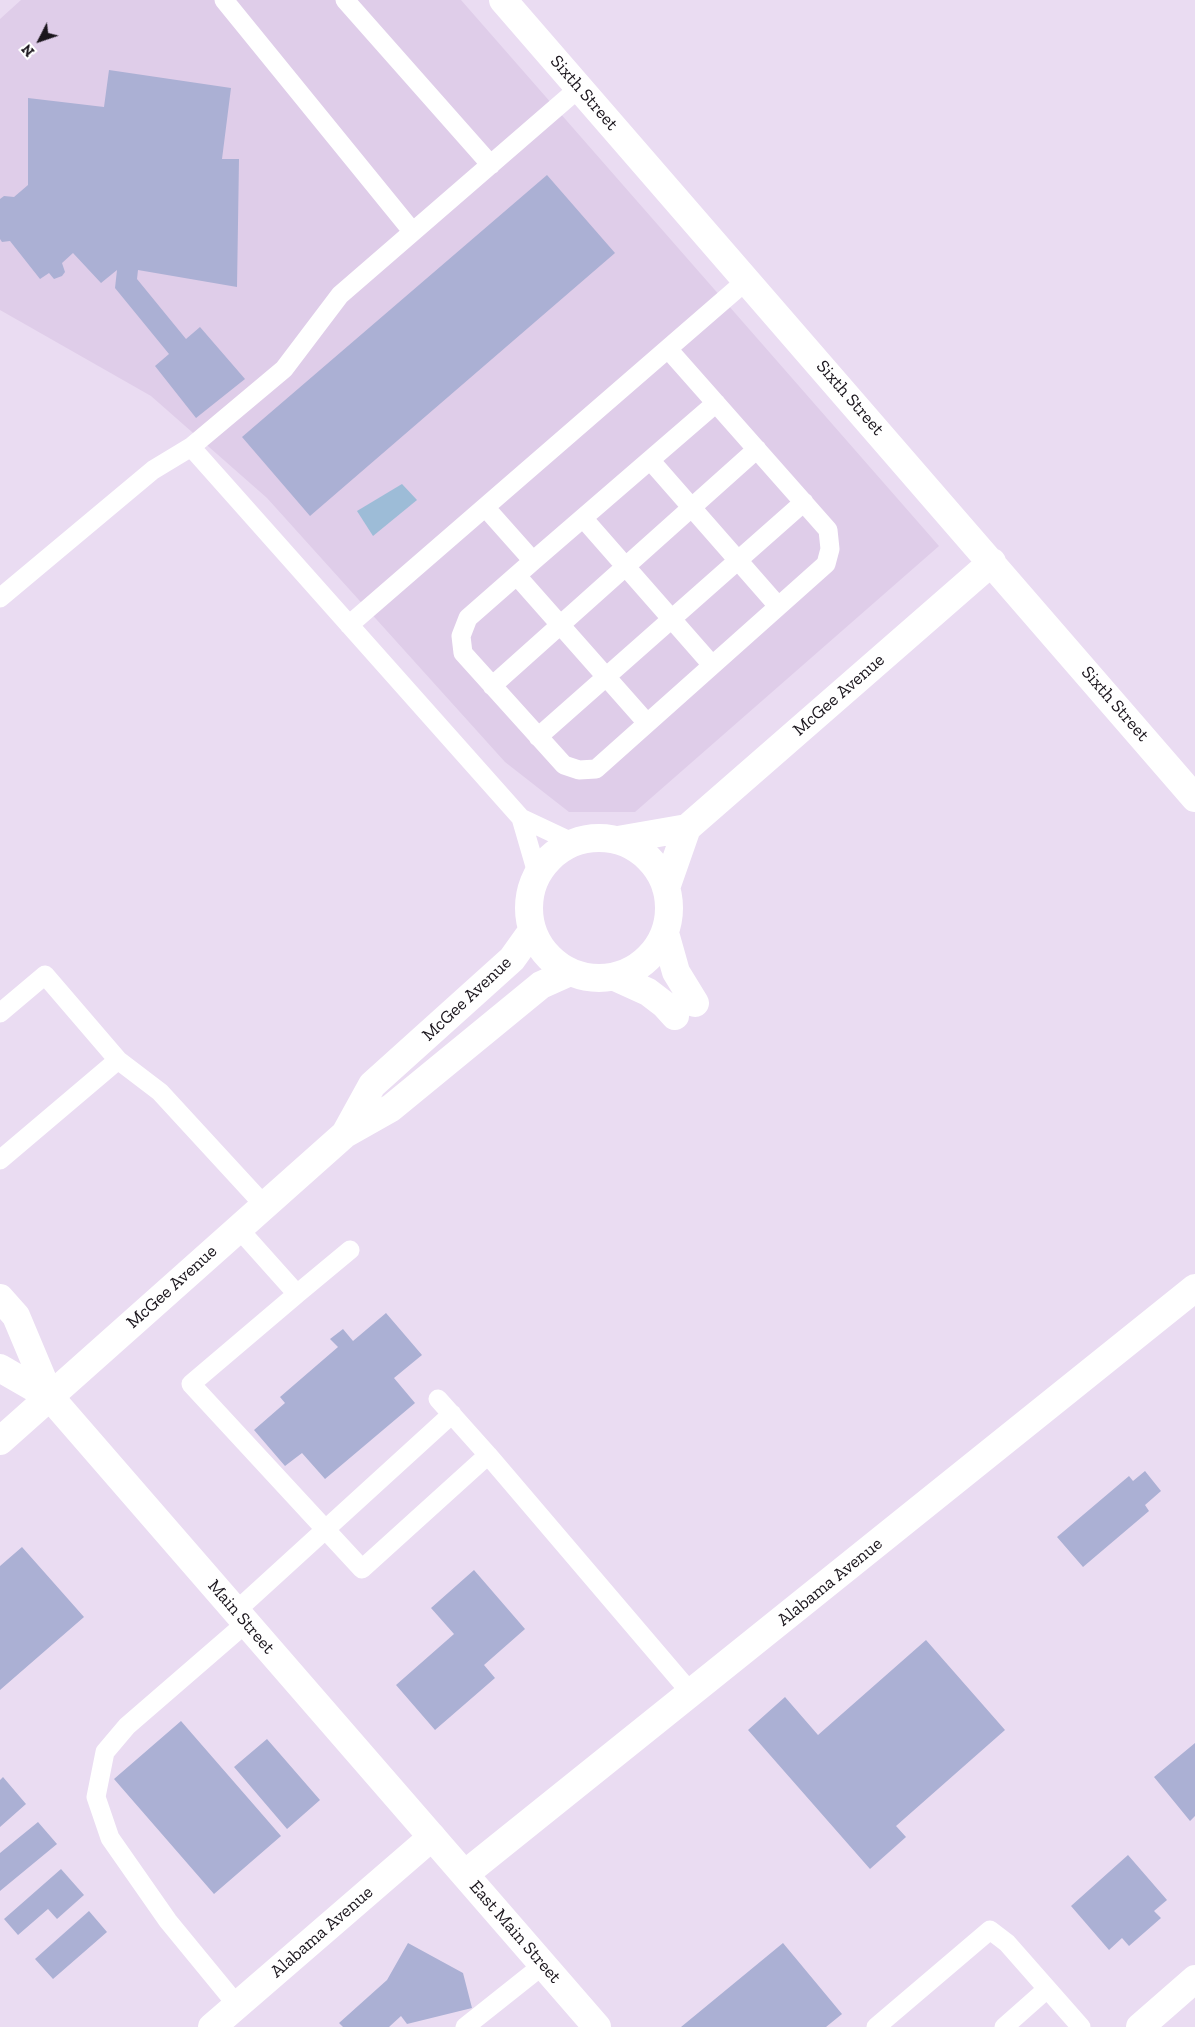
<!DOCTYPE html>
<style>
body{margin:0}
#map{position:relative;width:1195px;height:2027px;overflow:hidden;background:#eadcf2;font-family:"Zilla Slab",serif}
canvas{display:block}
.north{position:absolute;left:15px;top:15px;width:50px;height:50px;-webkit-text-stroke:4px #fff;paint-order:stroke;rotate:229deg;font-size:14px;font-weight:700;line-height:20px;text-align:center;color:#1a151c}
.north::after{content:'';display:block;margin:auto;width:18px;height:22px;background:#1a151c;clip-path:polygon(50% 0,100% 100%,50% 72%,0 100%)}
</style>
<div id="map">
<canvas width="1195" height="2027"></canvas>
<div class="north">N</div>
</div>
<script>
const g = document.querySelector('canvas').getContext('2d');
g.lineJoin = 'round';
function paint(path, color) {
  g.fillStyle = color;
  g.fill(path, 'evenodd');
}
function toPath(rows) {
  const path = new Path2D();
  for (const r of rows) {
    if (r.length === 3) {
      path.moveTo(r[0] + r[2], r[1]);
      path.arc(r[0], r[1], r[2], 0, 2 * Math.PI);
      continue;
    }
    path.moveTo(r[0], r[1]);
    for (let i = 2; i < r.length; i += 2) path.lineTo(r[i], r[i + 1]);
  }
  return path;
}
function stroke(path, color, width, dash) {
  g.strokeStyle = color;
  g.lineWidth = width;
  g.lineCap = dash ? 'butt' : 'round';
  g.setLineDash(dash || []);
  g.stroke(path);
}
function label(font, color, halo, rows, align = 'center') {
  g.font = font + ' "Zilla Slab",serif';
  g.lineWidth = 5;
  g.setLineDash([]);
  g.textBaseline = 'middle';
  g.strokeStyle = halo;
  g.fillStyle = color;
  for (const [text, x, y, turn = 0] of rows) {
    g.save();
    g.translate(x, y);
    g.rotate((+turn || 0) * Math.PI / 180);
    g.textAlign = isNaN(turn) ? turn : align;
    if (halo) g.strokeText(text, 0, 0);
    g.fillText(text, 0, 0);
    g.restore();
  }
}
paint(toPath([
 [21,0,461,0,939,546,635,812,569,812,505,762,267,498,151,396,0,310,0,19]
]), '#dfcde9');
paint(toPath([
 [402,484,417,500,373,536,357,511]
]), '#9dbcd7');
paint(toPath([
 [109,70,231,88,222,159,239,159,237,287,138,270,137,279,186,339,200,327,245,379,196,418,155,366,169,354,115,288,117,270,101,283,73,253,62,263,65,272,62,276,54,279,49,273,40,279,10,241,2,242,0,239,0,199,4,196,14,197,28,185,28,98,104,107],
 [547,175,615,253,310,516,242,437],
 [386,1313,422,1355,394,1378,415,1403,325,1479,302,1453,285,1466,254,1430,285,1403,280,1397,338,1347,330,1339,343,1329,353,1341],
 [1145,1471,1161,1491,1145,1505,1149,1511,1083,1567,1057,1537,1129,1476,1133,1481],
 [22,1547,84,1617,0,1690,0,1566],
 [474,1570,525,1629,484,1665,495,1678,435,1730,396,1685,454,1634,431,1608],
 [926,1640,1005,1730,896,1826,906,1837,870,1869,748,1730,785,1697,818,1735],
 [181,1721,281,1836,214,1894,114,1779],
 [267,1739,320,1800,287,1829,234,1767],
 [1195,1743,1195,1816,1190,1821,1154,1777],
 [3,1777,26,1804,0,1827,0,1780],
 [38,1822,57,1844,0,1891,0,1853],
 [1128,1855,1167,1900,1154,1911,1161,1918,1129,1946,1122,1938,1109,1950,1071,1906],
 [61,1869,84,1895,57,1919,48,1909,18,1935,4,1919],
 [89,1911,107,1932,53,1979,35,1959],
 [408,1943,463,1973,472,2008,407,2024,401,2016,389,2027,343,2027,339,2023,387,1980],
 [783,1943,842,2014,826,2027,681,2027]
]), '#abb0d4');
stroke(toPath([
 [224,0,412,231],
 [345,0,491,165],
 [650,460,778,606],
 [485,507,533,561,468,618,461,636,463,653,564,765,579,770,596,769,826,564,830,549,828,530,668,349],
 [583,518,712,665],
 [533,561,716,403],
 [517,576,647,723],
 [0,598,153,470,191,447],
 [349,625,747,280],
 [492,686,757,449],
 [538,737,804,502],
 [521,818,537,873],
 [572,842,521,818,191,447,284,369,340,295,579,88],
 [0,1013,45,975,118,1060],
 [0,1160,118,1060,160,1092,264,1205],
 [238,1228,297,1294,191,1384,362,1569,488,1455,438,1399],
 [297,1294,350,1250],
 [488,1455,691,1693],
 [236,1611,452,1414],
 [237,2005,168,1921,110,1838,96,1797,105,1752,127,1726,246,1623],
 [465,2027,543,1965],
 [876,2027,990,1930,1007,1943,1081,2027],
 [1004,2027,1047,1989]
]), '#fff', 19);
stroke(toPath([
 [503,0,1195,798],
 [599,908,70],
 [618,840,687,828],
 [666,888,687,828,992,562],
 [665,933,676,972,695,1003],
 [615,977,648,992,665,1005,675,1016],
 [345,1134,372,1085,512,959,532,931],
 [0,1441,345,1134,391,1108,541,985,570,972],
 [212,2027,432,1837],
 [1140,2027,1195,1979]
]), '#fff', 28);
stroke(toPath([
 [465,1874,1195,1288]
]), '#fff', 28);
stroke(toPath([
 [0,1298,16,1316,50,1397,597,2027],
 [0,1368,50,1397]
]), '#fff', 28);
label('18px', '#1a151c', '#fff', [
 ["Sixth Street",584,93,49],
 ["Sixth Street",850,398,49],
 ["McGee Avenue",839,695,-41],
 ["Sixth Street",1115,704,49],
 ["McGee Avenue",467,999,-43],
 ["McGee Avenue",172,1287,-42],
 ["Alabama Avenue",830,1582,-39],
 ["Main Street",241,1617,49],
 ["Alabama Avenue",322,1932,-41],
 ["East Main Street",515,1932,49]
]);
</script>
